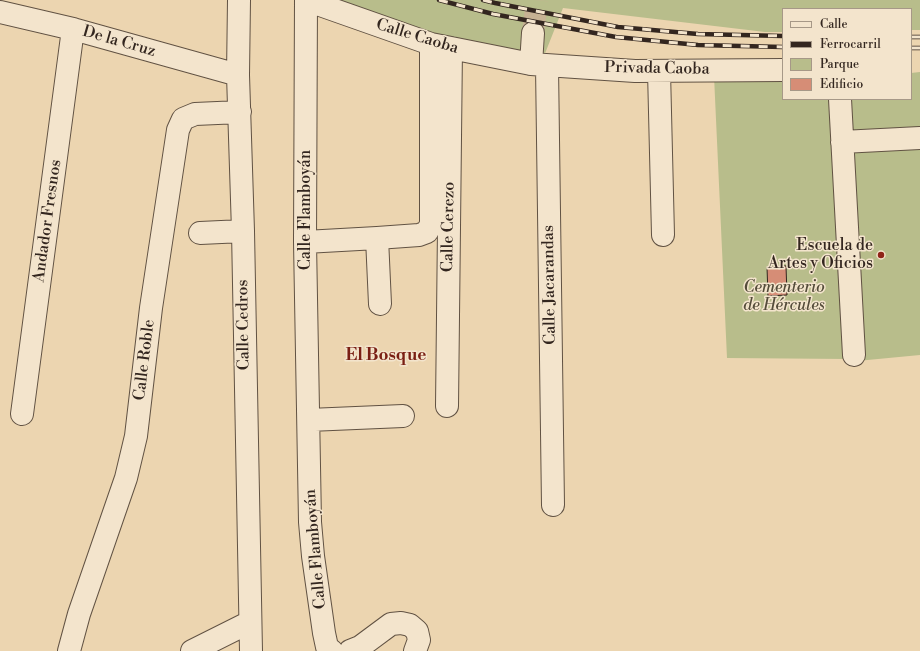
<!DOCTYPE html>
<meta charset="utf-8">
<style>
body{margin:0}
#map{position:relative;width:920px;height:651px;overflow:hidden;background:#ecd5b0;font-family:"Libre Bodoni",serif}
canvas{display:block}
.legend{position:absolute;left:782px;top:8px;width:130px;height:92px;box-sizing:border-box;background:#f3e4cc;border:1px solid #a69887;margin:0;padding:5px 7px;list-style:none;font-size:12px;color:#33261f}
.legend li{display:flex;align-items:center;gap:8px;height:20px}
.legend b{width:20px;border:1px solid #a69887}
</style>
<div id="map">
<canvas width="920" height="651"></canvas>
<ul class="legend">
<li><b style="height:5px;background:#f3e4cc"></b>Calle</li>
<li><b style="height:5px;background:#33261f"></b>Ferrocarril</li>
<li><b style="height:11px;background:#b8bd8b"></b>Parque</li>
<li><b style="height:11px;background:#d68d76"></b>Edificio</li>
</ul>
</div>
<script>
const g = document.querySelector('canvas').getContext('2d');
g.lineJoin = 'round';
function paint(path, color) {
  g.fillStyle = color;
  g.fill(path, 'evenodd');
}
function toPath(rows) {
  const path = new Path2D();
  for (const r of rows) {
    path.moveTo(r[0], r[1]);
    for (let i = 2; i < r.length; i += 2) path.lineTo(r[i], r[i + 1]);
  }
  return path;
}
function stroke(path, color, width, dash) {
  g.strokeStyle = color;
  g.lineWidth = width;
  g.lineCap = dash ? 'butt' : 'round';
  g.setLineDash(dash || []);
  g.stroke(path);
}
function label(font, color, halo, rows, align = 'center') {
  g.font = font + ' "Libre Bodoni",serif';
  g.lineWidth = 3;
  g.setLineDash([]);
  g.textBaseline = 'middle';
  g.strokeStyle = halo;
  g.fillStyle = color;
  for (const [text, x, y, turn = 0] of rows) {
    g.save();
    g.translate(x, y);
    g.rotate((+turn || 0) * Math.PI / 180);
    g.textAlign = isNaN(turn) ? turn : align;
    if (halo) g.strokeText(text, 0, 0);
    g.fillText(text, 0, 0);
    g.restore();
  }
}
paint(toPath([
 [338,0,920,0,920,30,911,30,911,9,783,9,783,32,765,32,563,8,544,56,414,35],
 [920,72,920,355,857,361,842,99,911,99,911,73],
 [783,73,783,99,832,99,847,359,727,358,714,76]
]), '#b8bd8b');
const building = toPath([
 [786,266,787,295,768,296,767,267,786,266]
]);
paint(building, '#d68d76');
stroke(building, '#33261f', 1);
stroke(toPath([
 [533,33,537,0]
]), '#c7b293', 22, [22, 11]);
const minor = toPath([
 [239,0,238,75,243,231,251,651],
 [306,0,305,242,310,522,313,556,324,633,327,647,332,651],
 [306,0,431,44,531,64,635,71,783,70],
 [0,12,73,29,238,75],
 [531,64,533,33],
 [547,66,553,505],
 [659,71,663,235],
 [840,99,854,355],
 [842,142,920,138],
 [200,233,243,231],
 [377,238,380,304],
 [305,242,377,238,419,235,427,232,431,224,431,44],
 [447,406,451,48],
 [22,414,73,29],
 [309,420,403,416],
 [69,651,79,614,126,478,136,436,151,308,178,130,183,119,195,114,240,112],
 [192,651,250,622],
 [350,651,360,647,391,624,401,623,410,625,417,631,419,640,415,651]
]);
stroke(minor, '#615243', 24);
stroke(minor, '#f3e4cc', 22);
const rail = toPath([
 [439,0,493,14,616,37,698,45,783,47],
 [483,0,495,3,618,27,698,34,783,36],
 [911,37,920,37],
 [911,48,920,48]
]);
stroke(rail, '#33261f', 4.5);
stroke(rail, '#f3e4cc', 3, [9]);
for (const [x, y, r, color] of [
 [881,255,4,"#8f2418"]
]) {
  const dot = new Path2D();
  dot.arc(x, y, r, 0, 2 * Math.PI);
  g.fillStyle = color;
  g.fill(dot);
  stroke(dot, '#f3e4cc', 1.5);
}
label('16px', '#33261f', '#f3e4cc', [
 ["Calle Caoba",417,37,17],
 ["De la Cruz",119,42,16],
 ["Privada Caoba",657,69,1],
 ["Calle Flamboyán",306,210,-90],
 ["Andador Fresnos",48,221,-82],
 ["Calle Cerezo",449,227,-89],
 ["Calle Jacarandas",550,285,-91],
 ["Calle Cedros",244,325,-91],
 ["Calle Roble",145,360,-83],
 ["Calle Flamboyán",316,549,-95]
]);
label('16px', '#33261f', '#f3e4cc', [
 ["Escuela de",873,246],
 ["Artes y Oficios",873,264]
], 'right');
label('italic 16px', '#544c3a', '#f3e4cc', [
 ["Cementerio",784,288],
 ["de Hércules",784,306]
]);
label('bold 17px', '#7a1f14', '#f3e4cc', [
 ["El Bosque",386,356]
]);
</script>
